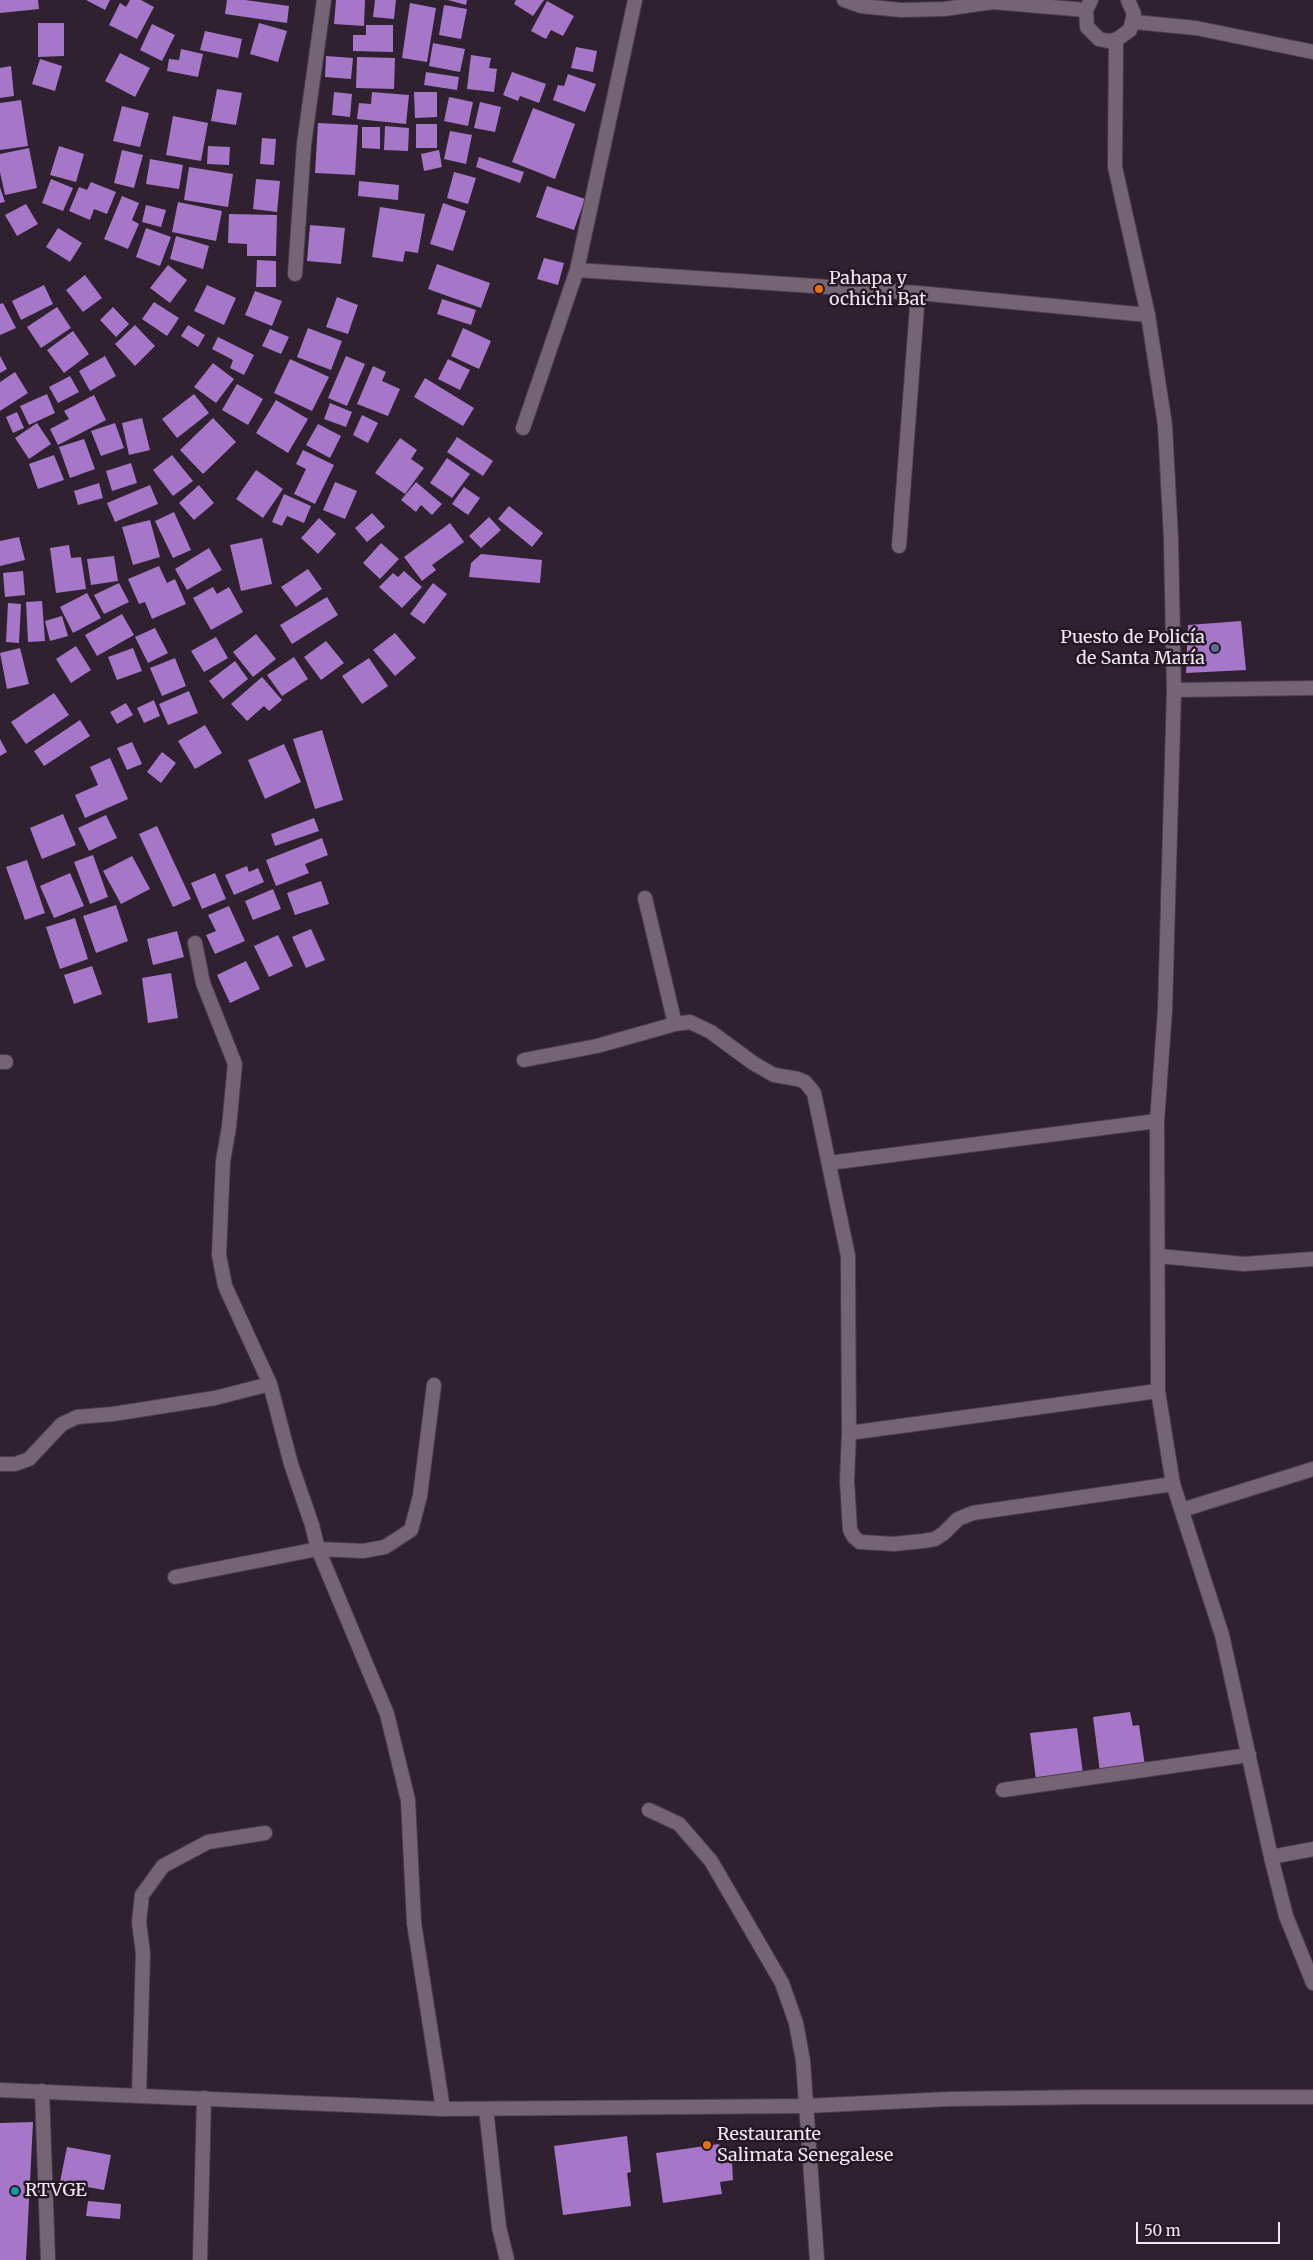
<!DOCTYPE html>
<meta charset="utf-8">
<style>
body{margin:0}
#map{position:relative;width:1313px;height:2260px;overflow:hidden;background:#2f212f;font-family:Merriweather,serif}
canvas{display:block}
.scale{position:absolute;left:1136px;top:2222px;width:144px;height:22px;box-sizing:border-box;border:2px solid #f1e8f1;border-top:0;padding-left:6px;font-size:15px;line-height:18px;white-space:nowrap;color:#f1e8f1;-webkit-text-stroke:4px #251825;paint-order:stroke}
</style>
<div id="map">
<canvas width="1313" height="2260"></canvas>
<div class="scale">50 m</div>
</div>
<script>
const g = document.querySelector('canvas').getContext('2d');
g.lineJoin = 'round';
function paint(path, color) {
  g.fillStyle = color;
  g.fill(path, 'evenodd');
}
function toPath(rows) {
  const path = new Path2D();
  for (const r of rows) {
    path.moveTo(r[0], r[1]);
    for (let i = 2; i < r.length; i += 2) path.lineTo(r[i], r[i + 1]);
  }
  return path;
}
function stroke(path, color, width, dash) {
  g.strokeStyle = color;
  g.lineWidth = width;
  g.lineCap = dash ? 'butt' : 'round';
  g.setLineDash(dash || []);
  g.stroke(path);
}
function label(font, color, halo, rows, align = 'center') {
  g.font = font + ' Merriweather,serif';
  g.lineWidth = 5;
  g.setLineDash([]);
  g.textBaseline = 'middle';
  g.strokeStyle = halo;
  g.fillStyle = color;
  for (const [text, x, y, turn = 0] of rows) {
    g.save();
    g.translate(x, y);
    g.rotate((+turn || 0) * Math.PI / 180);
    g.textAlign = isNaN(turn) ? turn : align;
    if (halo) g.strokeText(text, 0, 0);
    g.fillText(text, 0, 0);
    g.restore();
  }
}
paint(toPath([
 [0,0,38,0,39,9,0,13],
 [86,0,110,0,105,10],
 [130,0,141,0,154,7,137,39,109,25,120,3,126,7],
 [227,0,245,0,289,6,287,23,225,14],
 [336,0,365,0,364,26,334,24],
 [375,0,396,0,394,19,373,17],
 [448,0,467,0,466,5],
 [516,0,544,0,533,16,514,4],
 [547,1,574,16,563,36,551,30,546,39,531,31],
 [410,3,436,8,427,62,402,58],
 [444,5,467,9,461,39,439,35],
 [38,23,64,23,64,56,38,57],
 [259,23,287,31,278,62,250,54],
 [152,24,175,35,162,61,140,50],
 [366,25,393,25,393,52,353,51,353,35,366,35],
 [205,31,242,39,238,58,200,50],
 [433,43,465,49,460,72,429,66],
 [576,47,597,51,593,72,571,68],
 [181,49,203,54,198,77,167,71,169,59,179,60],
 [120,53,150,68,135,97,105,81],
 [471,55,491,58,489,68,497,69,494,92,467,89],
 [326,56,353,58,351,79,325,77],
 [357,57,395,58,394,89,356,88],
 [40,59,62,66,55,91,32,84],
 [11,66,14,96,0,98,0,68],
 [426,72,459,77,457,90,424,85],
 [512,72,546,84,539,103,520,96,518,101,503,95],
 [568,74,596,84,585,112,553,100,558,85,564,86],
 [217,89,242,93,236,125,211,121],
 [334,92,352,94,350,117,332,115],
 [372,92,409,95,406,124,357,119,359,103,371,104],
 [414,92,437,92,437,117,415,118],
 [449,97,473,102,468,126,444,121],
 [21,100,28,146,0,150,0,103],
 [480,102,501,107,495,132,474,128],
 [122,106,149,113,140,147,113,141],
 [533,108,575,124,555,179,512,162],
 [173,116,208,123,201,161,166,155],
 [318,123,358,125,355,175,315,173],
 [416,124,437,124,437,148,416,148],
 [385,126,409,128,408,151,384,150],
 [362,127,380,127,380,149,362,148],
 [450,131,472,135,466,164,444,159],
 [262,138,276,139,274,165,260,164],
 [59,146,84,154,76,182,50,175],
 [208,146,230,147,229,165,207,164],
 [29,148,37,188,5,195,0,172,0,154],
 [122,150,143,155,134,188,114,183],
 [439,150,442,167,424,171,421,154],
 [479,157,524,172,520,183,476,167],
 [150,159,183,165,179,189,146,184],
 [189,167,233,174,228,207,184,200],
 [454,172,476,178,468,204,447,198],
 [51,179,73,188,63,211,42,203],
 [256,179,280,181,277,212,253,209],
 [359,181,399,185,398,200,358,196],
 [91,182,116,192,107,214,94,209,90,220,69,211,79,187,87,190],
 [547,186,585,199,574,230,536,217],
 [0,187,5,202,0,203],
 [122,196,139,203,132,220,139,224,128,249,104,239],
 [178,202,222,211,216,241,172,232],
 [443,203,466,211,453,251,430,244],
 [26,204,38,224,17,236,5,215],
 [146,205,166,210,161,227,142,222],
 [380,207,425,214,418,253,405,251,403,262,372,257],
 [229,214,277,215,276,256,247,256,247,244,228,243],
 [310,225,345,228,341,264,307,261],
 [58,228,82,243,70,262,46,247],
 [146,228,171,237,160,266,136,257],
 [176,236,209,246,203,269,170,259],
 [544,258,564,263,558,285,537,279],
 [257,260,276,261,276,287,256,287],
 [437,264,490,283,481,308,428,289],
 [168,265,187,280,170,303,150,288],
 [85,275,102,298,83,312,66,290],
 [44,285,53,304,21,320,12,301],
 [207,285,236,298,224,325,194,311],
 [255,291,282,301,272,326,245,315],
 [337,297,358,305,348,334,326,327],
 [442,299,476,310,471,325,437,314],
 [154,302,179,318,167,336,142,319],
 [3,303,16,328,0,335,0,304],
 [57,307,71,328,41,348,27,327],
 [113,307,129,324,116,337,100,320],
 [135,325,155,346,135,366,115,344],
 [188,325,205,335,198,347,181,336],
 [308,328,342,341,331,370,297,357],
 [463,328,491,341,479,369,451,356],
 [270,329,289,337,281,354,262,346],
 [73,331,89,354,64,373,47,350],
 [218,337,254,355,244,375,230,368,233,360,212,349],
 [0,356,7,369,0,373],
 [105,356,116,376,90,391,79,371],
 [346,356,365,364,347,406,328,398],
 [290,359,329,377,312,411,274,393],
 [448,359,470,370,460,390,438,379],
 [213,363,234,379,216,403,194,387],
 [373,366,386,372,382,381,400,389,388,416,357,404],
 [15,372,28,393,0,411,0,382],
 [70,376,79,392,58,403,49,387],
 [425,378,474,408,463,426,414,397],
 [237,384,263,399,248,425,222,410],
 [47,394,55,413,29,425,20,406],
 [194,394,209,413,177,438,162,419],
 [94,395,106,420,58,445,50,429,69,419,64,411],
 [276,400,308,419,288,453,256,433],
 [330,403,352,412,346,427,324,419],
 [17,412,24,428,13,433,6,417],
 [362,415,378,423,368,443,353,435],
 [142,418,150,450,129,455,122,423],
 [213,418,236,442,203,474,180,450],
 [37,423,51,444,29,459,15,438],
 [115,423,124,448,101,456,91,431],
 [318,424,341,436,330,458,306,445],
 [457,437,493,461,483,476,447,452],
 [400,438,417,450,411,459,424,468,405,494,375,473],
 [84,439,95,469,70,478,59,447],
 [303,450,334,465,315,504,294,494,306,469,296,464],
 [54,455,64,480,38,489,29,464],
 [172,455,193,481,173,496,153,470],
 [447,458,470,474,452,498,430,483],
 [131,463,137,483,112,491,106,471],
 [256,470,283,489,263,518,236,499],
 [335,482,357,491,345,519,323,510],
 [416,482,442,504,432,515,421,505,416,512,401,500],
 [99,483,103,498,78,505,74,491],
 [150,485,158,504,115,522,107,503],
 [199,485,214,503,194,520,179,503],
 [464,487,480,498,468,515,452,504],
 [284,494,311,506,304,523,287,516,282,526,272,522],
 [509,506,543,533,532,547,498,519],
 [174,512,191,550,173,558,155,521],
 [372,513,385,527,367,542,355,528],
 [489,517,501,530,481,548,469,536],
 [319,518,336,534,318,554,301,538],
 [150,520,160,557,133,565,122,527],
 [450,523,464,542,432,565,436,570,422,581,404,557],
 [19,537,25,560,0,566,0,541],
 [262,538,272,584,241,591,230,545],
 [381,543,399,559,380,579,363,563],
 [69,545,71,558,81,557,86,589,56,593,50,548],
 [209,548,222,570,187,590,175,569],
 [481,554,542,560,540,583,469,577,471,563],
 [114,556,118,581,91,585,87,559],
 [159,566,167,583,175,579,186,604,152,619,145,602,139,604,128,579],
 [308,569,322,589,296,607,281,587],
 [23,571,25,595,5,597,3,573],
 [404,571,422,587,402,608,379,587,393,573,398,577],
 [119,583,129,602,104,614,94,595],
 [433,583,447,594,424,624,410,614],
 [213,587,217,594,229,587,243,612,211,630,193,598],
 [87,593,101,618,73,633,60,607],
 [327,597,338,615,292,644,280,625],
 [42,601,45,641,28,642,26,602],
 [8,603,21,604,19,643,6,642],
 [122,614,134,635,97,656,85,635],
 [62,616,68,636,50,641,45,621],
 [1241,621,1246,670,1186,673,1188,625],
 [155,628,168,653,148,663,135,637],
 [395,633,416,658,395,676,373,650],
 [256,634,276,659,253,677,233,652],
 [216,637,228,658,204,672,191,651],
 [326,641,344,663,321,680,304,657],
 [76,646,91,670,71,683,56,659],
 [20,648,29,684,7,689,0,653],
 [133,648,142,671,117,680,108,657],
 [294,657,308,679,282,696,267,675],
 [175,658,186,686,162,696,150,668],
 [369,658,388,686,362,704,342,676],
 [235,661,248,679,223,699,209,681],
 [262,677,282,700,269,711,264,706,247,721,231,704],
 [189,691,198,713,168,725,159,704],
 [54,693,69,715,26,744,11,722],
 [154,700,160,716,144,723,137,708],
 [126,703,133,715,117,724,110,712],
 [80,720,90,736,44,766,34,751],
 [205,725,222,753,195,769,178,741],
 [322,730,343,800,315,809,293,739],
 [0,739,7,752,0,756],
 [132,742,142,764,127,770,117,748],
 [284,744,301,782,265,799,248,760],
 [162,752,176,763,161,783,147,772],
 [110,758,128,799,85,818,75,795,98,785,90,767],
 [63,814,76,845,42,859,30,828],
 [106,815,117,838,89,851,78,828],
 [314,818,319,831,275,846,271,834],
 [157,826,191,899,173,907,139,834],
 [322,838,328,855,305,864,309,873,276,886,266,860],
 [93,855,108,897,90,904,74,862],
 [132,856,150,889,121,904,103,871],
 [27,860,45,913,25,920,6,867],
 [247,866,249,872,258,868,264,882,234,895,225,875],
 [70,873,84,906,54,918,40,886],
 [215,873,226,899,202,909,191,883],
 [321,881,329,904,295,915,287,893],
 [273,889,281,909,253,920,245,901],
 [116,905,128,941,96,953,83,916],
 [229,906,245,941,215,954,206,935,216,931,208,915],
 [75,918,88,959,60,969,46,927],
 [311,929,325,960,306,968,292,937],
 [177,931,184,957,153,965,147,939],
 [278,935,293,966,269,977,254,946],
 [246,961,260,989,230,1003,217,975],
 [92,966,102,994,74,1004,64,975],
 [171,973,178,1018,148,1023,142,978],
 [1130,1712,1133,1726,1139,1725,1145,1766,1100,1772,1093,1717],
 [1077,1728,1083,1774,1036,1780,1030,1733],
 [33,2122,26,2260,0,2260,0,2123],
 [627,2136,631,2172,627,2173,631,2206,563,2215,554,2146],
 [719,2144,722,2163,732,2162,733,2180,720,2182,722,2194,663,2203,656,2153],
 [67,2147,111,2155,104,2190,60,2182],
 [88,2201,121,2204,120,2219,86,2216]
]), '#a677c8');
const minor = toPath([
 [844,0,861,6,901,10,944,9,993,2,1086,10],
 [1134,22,1196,28,1313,52],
 [577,270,918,293,1148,315],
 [295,274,304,144,324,0],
 [523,428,577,270,635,0],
 [899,546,918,293],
 [1174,690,1313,688],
 [645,898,675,1024],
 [195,943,203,983,235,1064,229,1127,223,1161,219,1255,225,1286,270,1384,291,1464,312,1525,318,1549,387,1714,408,1800,414,1923,443,2109],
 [524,1060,597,1046,675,1024,690,1022,711,1032,753,1063,774,1075,798,1079,805,1082,814,1093,848,1256,849,1433,847,1481,850,1530,854,1537,860,1542,894,1544,923,1541,935,1539,944,1533,958,1519,973,1513,1173,1484],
 [0,1062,6,1062],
 [829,1163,1157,1121],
 [1158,1256,1244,1264,1313,1259],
 [849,1433,1158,1391],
 [0,1464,15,1464,29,1459,62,1424,77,1417,113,1414,215,1398,270,1384],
 [1182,1510,1313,1469],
 [175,1577,318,1549,363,1551,385,1547,411,1530,420,1496,434,1385],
 [1003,1790,1249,1755],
 [649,1810,679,1824,711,1861,782,1983,796,2023,803,2061,817,2260],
 [1271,1857,1313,1849],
 [42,2091,48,2260],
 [139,2095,143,1953,139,1922,142,1895,163,1866,208,1842,265,1833],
 [486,2109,499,2227,507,2260],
 [200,2260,204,2098]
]);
const tertiary = toPath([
 [1091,0,1086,10,1087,27,1099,39,1108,41,1116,40,1130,30,1134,14,1128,0],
 [1116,40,1115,167,1148,315,1165,425,1171,539,1174,690,1165,1010,1157,1121,1158,1391,1173,1484,1222,1635,1271,1857,1286,1916,1313,1983],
 [0,2090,443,2109,806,2106,949,2099,1090,2097,1313,2097]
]);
stroke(minor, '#4b3f4b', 16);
stroke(tertiary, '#4b3f4b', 16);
stroke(minor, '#746474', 14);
stroke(tertiary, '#746474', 14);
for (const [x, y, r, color] of [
 [819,289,5,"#e8710a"],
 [1215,648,5,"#5c6f8a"],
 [707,2145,5,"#e8710a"],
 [15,2191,5,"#0f9aa8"]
]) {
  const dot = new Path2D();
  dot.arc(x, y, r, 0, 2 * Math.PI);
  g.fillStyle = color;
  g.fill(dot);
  stroke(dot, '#251825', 2);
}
label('18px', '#f1e8f1', '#251825', [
 ["Pahapa y",829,279],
 ["ochichi Bat",829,300],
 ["Puesto de Policía",1205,638,"right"],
 ["de Santa María",1205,659,"right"],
 ["Restaurante",717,2135],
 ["Salimata Senegalese",717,2156],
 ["RTVGE",25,2191]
], 'left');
</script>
